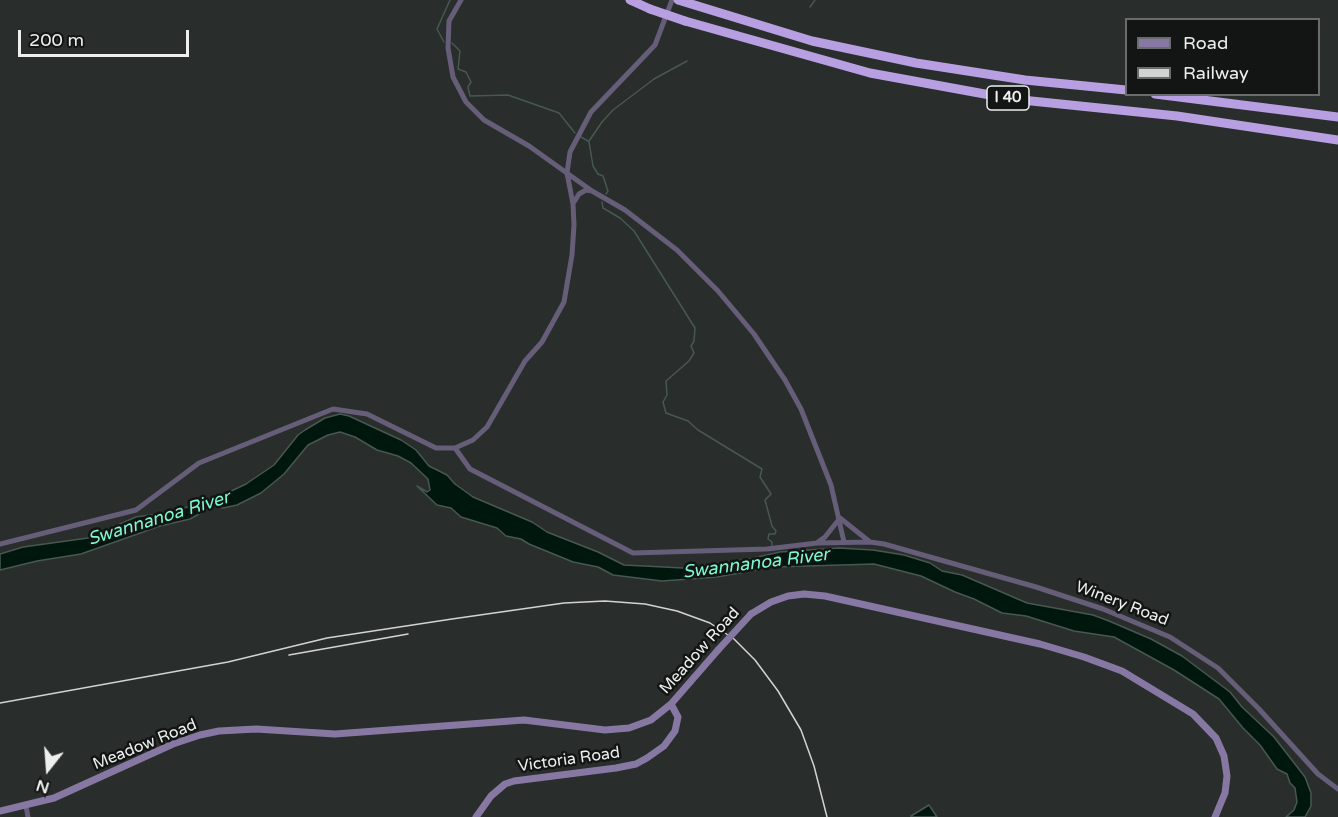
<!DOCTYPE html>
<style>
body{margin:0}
#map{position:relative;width:1338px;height:817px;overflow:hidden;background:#292d2b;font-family:"Varela Round",sans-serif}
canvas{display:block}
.legend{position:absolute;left:1125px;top:18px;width:195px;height:78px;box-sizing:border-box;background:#131514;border:2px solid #6a6c6b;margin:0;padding:8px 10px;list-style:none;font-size:18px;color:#ecefee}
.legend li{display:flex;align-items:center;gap:12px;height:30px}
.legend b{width:30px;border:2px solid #6a6c6b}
.north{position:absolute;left:18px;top:739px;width:60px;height:60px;-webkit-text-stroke:4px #131514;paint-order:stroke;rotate:197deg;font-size:16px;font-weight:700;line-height:24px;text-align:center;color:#ecefee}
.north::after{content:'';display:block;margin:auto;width:21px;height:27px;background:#ecefee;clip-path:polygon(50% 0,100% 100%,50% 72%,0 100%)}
.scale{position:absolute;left:18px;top:30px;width:171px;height:27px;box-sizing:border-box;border:3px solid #ecefee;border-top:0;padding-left:8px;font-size:18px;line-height:21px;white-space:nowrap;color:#ecefee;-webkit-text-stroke:4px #131514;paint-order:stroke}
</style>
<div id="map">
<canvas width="1338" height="817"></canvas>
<ul class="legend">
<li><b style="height:8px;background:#8778a3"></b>Road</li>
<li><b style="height:8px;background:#d1d4d3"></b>Railway</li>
</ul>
<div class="north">N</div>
<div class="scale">200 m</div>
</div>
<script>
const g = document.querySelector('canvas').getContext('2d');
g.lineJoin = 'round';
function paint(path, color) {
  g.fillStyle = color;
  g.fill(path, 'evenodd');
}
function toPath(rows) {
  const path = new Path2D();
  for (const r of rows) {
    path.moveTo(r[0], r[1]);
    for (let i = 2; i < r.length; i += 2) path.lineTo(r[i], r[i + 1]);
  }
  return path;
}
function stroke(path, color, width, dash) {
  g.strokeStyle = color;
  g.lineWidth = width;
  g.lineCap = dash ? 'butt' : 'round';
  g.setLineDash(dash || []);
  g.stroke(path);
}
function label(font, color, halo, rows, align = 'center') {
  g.font = font + ' "Varela Round",sans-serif';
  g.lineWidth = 5;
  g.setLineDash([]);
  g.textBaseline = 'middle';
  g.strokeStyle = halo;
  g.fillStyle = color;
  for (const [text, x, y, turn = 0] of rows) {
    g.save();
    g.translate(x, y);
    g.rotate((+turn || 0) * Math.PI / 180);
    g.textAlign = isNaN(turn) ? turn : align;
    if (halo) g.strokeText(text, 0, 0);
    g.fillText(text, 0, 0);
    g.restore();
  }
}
const water = toPath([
 [340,414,349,416,401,440,416,450,429,466,447,475,455,484,473,497,532,522,547,532,598,552,624,565,683,568,749,559,780,552,839,548,873,550,904,555,930,563,942,571,962,575,1027,603,1093,615,1109,621,1151,639,1182,656,1230,692,1242,707,1274,737,1305,777,1311,793,1311,806,1305,817,1286,817,1294,810,1297,802,1295,788,1290,783,1287,774,1277,769,1260,745,1243,728,1219,699,1174,670,1114,637,1074,631,1026,616,1002,613,974,599,955,592,921,576,874,564,774,567,717,577,662,581,613,575,598,567,573,562,529,544,521,539,506,536,497,528,461,517,451,508,437,505,417,486,427,492,430,490,428,479,411,463,398,456,377,450,355,437,340,432,328,435,308,445,284,474,261,493,237,505,223,508,213,506,190,519,160,526,81,554,37,561,0,570,0,554,23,547,88,538,136,517,173,512,225,494,246,484,274,465,298,435,305,430,325,418,340,414],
 [929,805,937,817,911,817,911,816,929,805]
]);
paint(water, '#00170e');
stroke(water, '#475851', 1.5);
stroke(toPath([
 [810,7,815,0],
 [444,42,437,29,450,0],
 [452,43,460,51,458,69,466,72,471,82,468,87,470,96,508,95,559,113,575,133],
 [581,137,588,141],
 [589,141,602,122,613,110,654,79,687,61],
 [589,142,593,166,598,174,603,176,608,191,606,194],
 [602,202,603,208,620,218,634,231,695,328,694,341,691,346,694,353,689,361,666,381,667,395,663,402,666,413,688,421,698,430,762,469,760,477,771,494,765,500,772,526,776,531,775,534,769,534,768,539,772,542,772,546]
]), '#475851', 1.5);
stroke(toPath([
 [461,0,449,21,448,48,453,77,466,102,484,120,529,146,592,191,625,210,677,250,718,291,754,334,785,380,801,409,831,485,844,542],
 [574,202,579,194,586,190,592,191],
 [455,448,470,469,633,553,767,549,817,543,870,542,884,544,1036,587,1103,609,1170,637,1218,668,1259,709,1318,774,1338,789],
 [818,542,825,537,840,518,870,542],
 [0,544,136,510,199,463,333,409,367,414,436,448,455,448,473,440,487,427,525,361,542,342,564,302,572,255,574,225,573,204,567,173,570,152,591,112,655,45,672,0],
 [26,806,28,817]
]), '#665d78', 5);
stroke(toPath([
 [751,614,771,602,788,596,804,594,825,596,1040,644,1084,657,1122,671,1193,714,1216,738,1224,756,1227,776,1225,793,1215,817],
 [0,811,54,798,173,744,200,735,219,731,256,729,335,734,524,720,605,730,629,728,651,720,671,704,718,650],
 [476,817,491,796,505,784,514,781,616,768,636,764,647,758,664,746,675,731,678,717,671,704]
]), '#8778a3', 7);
stroke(toPath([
 [630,0,650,9],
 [678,0,812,41,916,63,1025,80,1126,90],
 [685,21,870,73,1012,99,1177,116,1338,140],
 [1155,94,1338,117]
]), '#b79fe2', 9);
stroke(toPath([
 [289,655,408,634],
 [0,703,228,662,327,638,452,619,564,603,605,601,645,604,677,611,710,623,734,639,755,660,778,691,801,730,814,766,827,817]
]), '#d1d4d3', 1.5);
stroke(toPath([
 [718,650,751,614]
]), '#8778a3', 7);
stroke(toPath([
 [650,9,685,21]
]), '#b79fe2', 9);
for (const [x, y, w] of [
 [1008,98,42]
]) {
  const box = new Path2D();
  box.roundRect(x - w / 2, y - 12, w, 24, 4.5);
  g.fillStyle = '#131514';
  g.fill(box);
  stroke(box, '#ecefee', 1.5);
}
label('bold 15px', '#ecefee', null, [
 ["I 40",1008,98]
]);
label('16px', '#ecefee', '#131514', [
 ["Winery Road",1122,604,21],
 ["Meadow Road",700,651,-48],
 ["Meadow Road",145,745,-22],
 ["Victoria Road",569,760,-8]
]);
label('italic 18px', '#7dfad1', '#131514', [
 ["Swannanoa River",159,519,-17],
 ["Swannanoa River",756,564,-7]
]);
</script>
